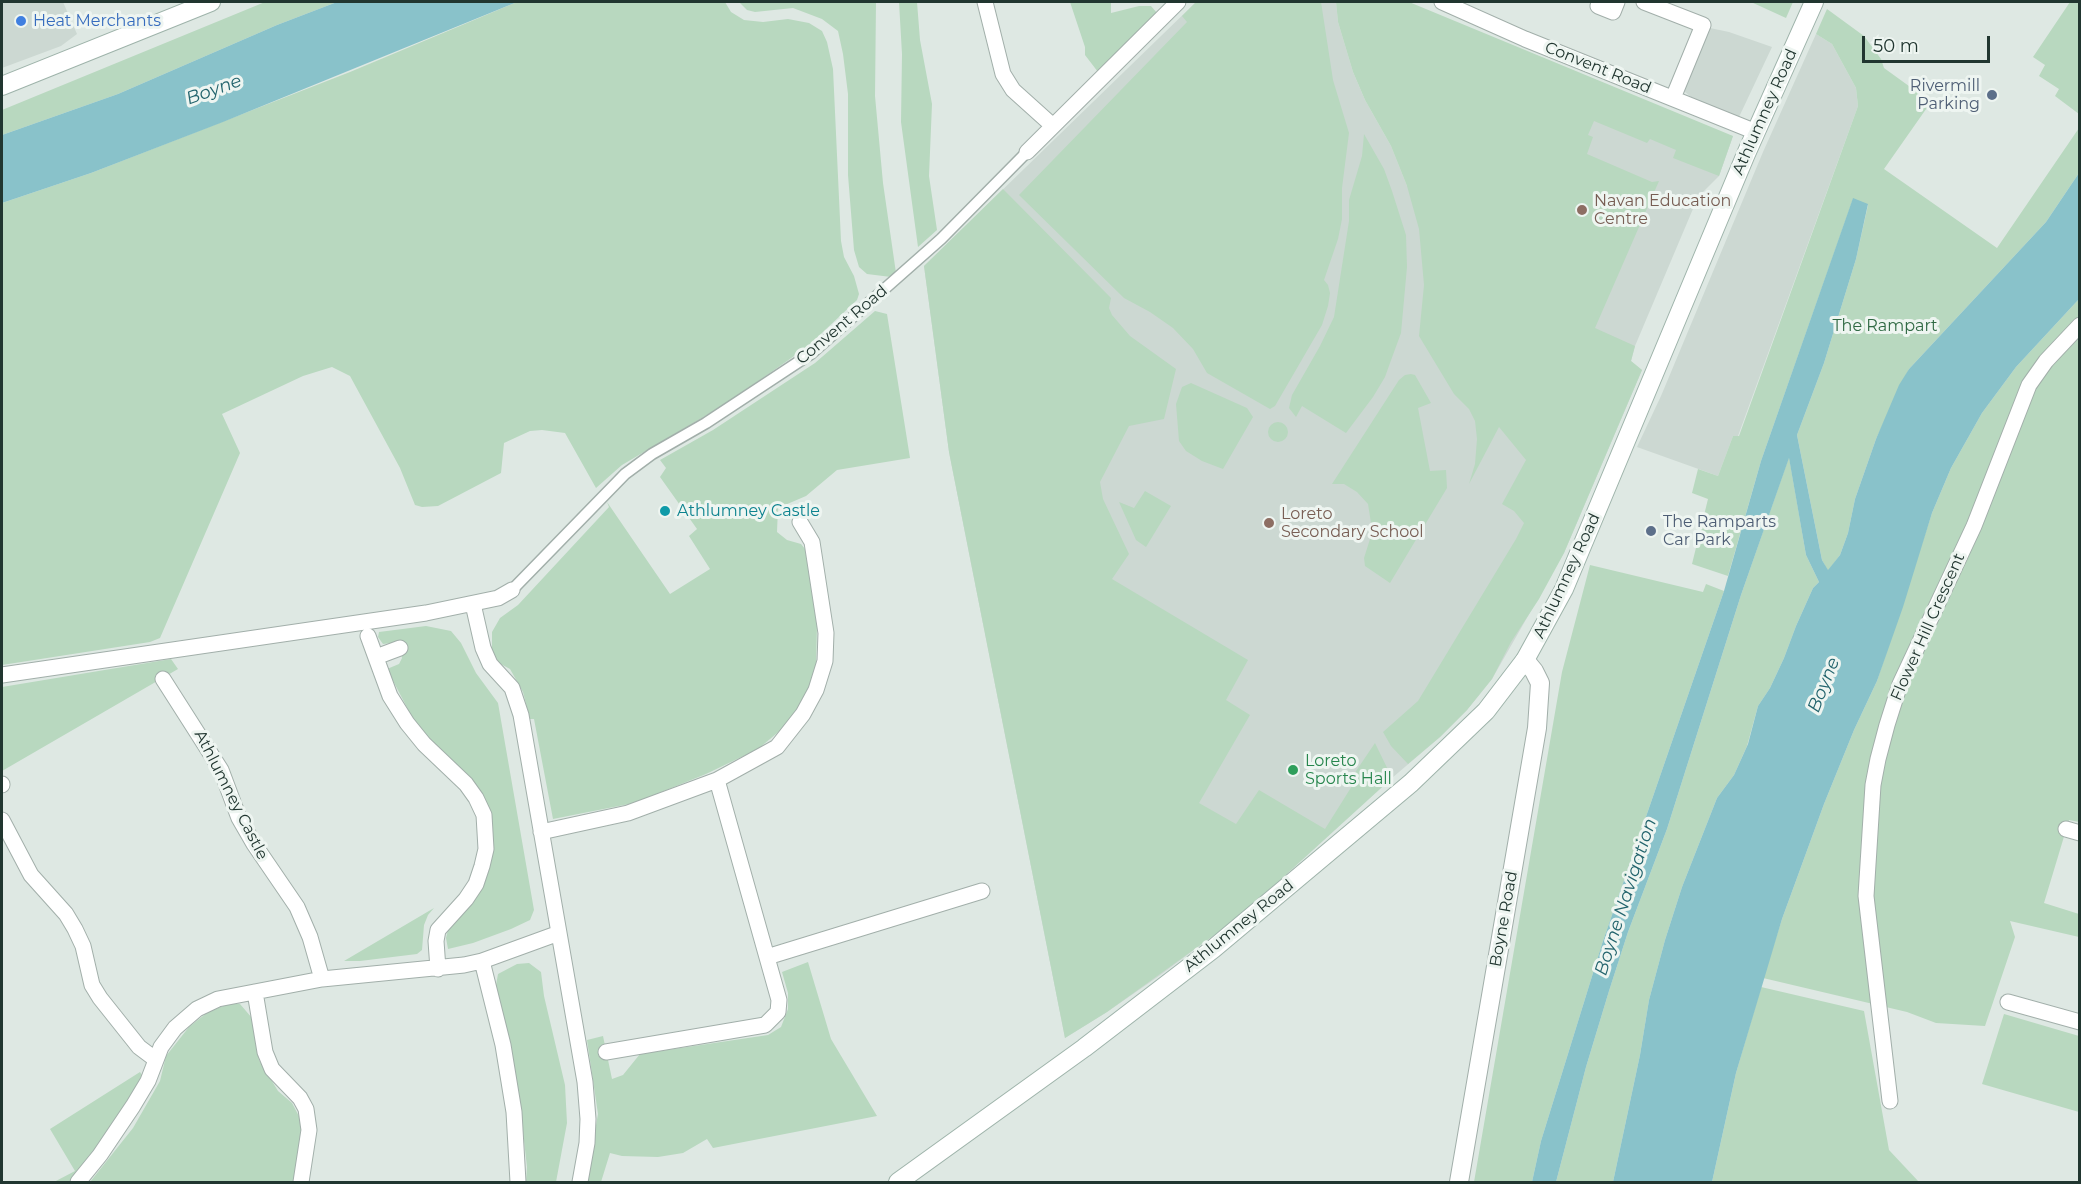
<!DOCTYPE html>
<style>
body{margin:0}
#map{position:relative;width:2081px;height:1184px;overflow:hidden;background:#dee8e3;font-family:Montserrat,sans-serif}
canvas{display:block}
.frame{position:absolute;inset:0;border:3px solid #213630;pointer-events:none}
.scale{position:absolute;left:1862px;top:36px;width:128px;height:27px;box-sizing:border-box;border:3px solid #213630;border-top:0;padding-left:8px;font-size:18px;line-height:21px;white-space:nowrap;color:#213630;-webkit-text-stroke:4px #eef5f1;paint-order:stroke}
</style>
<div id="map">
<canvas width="2081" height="1184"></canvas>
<div class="frame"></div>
<div class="scale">50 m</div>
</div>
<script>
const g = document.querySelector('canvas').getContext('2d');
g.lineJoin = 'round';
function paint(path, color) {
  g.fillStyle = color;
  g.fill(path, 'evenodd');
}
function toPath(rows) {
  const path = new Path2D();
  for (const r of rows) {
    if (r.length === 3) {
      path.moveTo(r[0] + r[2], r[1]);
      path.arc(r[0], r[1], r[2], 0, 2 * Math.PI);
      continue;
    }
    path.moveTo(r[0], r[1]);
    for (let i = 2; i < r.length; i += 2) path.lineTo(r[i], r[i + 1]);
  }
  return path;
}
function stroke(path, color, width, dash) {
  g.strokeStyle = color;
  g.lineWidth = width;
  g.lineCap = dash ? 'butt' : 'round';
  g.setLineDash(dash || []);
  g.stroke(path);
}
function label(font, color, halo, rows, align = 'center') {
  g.font = font + ' Montserrat,sans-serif';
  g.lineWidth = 6;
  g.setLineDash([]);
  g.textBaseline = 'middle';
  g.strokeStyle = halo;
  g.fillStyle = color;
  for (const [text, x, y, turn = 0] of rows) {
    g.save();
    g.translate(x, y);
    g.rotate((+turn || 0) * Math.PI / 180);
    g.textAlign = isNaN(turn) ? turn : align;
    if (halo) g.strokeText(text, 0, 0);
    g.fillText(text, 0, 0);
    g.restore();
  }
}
paint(toPath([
 [2,2,63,2,77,34,61,46,2,68],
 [1196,2,1336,2,1338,22,1353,72,1365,100,1391,146,1407,186,1533,93,1733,136,1719,176,1698,197,1635,346,1631,361,1642,370,1564,553,1492,679,1467,710,1440,737,1392,778,1280,880,1217,933,1159,976,1107,1012,1065,1038,949,452,924,266],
 [1710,28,1729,32,1772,47,1739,117,1691,97,1685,92,1685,87],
 [1816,34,1832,44,1856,88,1858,106,1738,436,1733,436,1718,476,1637,447,1661,396,1763,152]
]), '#ccd8d2');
paint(toPath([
 [265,2,337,2,277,25,118,94,2,135,2,110],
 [517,2,725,2,731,12,744,20,763,22,788,19,809,23,822,31,827,42,833,69,841,241,844,257,854,276,859,294,857,300,807,347,727,403,622,465,596,488,565,433,542,430,530,431,504,443,501,473,438,506,422,507,415,505,400,468,350,376,332,367,303,376,222,414,240,453,160,638,150,642,2,665,2,203,91,173,350,72],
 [739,2,876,2,875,96,883,183,896,273,891,277,867,274,859,267,854,250,848,175,848,94,843,54,838,31,822,19,793,8,755,12,747,10],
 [899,2,917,2,920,40,932,104,929,176,937,230,918,247,901,122,902,54],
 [1070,2,1111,2,1111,13,1139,6,1151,6,1157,13,1098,72,1085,55,1085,47],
 [1196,2,1321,2,1333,80,1349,133,1342,188,1342,219,1338,239,1324,280,1328,285,1330,293,1328,306,1322,325,1275,406,1270,409,1207,373,1193,349,1173,328,1150,312,1124,298,1019,195,1187,22,1182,16],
 [1336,2,1409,2,1733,136,1719,176,1673,158,1676,150,1650,139,1647,143,1594,121,1588,135,1593,137,1587,154,1652,182,1659,181,1595,328,1635,346,1631,361,1642,370,1564,553,1539,599,1511,642,1492,679,1467,710,1440,737,1408,764,1391,746,1383,732,1418,701,1516,539,1524,523,1514,511,1502,504,1526,460,1499,427,1469,484,1475,464,1477,439,1475,421,1469,409,1454,394,1419,336,1424,285,1419,229,1407,186,1391,146,1365,100,1353,72,1338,22],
 [1751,2,1793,2,1786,18],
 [2070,2,2079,2,2079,114,2055,96,2059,89,2039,76,2045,65,2033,57],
 [1827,9,1864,36,1881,59,1884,68,1931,102,1884,169,1997,248,2079,128,2079,173,2046,222,1909,369,1876,439,1855,499,1848,533,1840,555,1828,571,1822,560,1797,435,1824,363,1856,259,1868,205,1853,199,1761,461,1728,576,1692,564,1708,499,1692,493,1698,469,1718,476,1733,436,1739,436,1858,106,1856,88,1832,44,1816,34],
 [1364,134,1384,169,1392,191,1406,235,1407,267,1401,333,1390,363,1385,377,1373,397,1346,433,1302,406,1296,417,1289,408,1292,395,1320,346,1334,317,1349,221,1349,200,1362,156],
 [1003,189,1111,298,1109,308,1112,315,1130,336,1176,369,1164,419,1129,426,1100,482,1103,499,1129,554,1112,579,1248,660,1226,700,1250,715,1199,803,1236,824,1259,790,1325,829,1357,778,1354,774,1375,743,1392,778,1280,880,1217,933,1107,1012,1065,1038,949,452,924,266],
 [2079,299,2079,822,2069,820,2044,903,2079,914,2079,937,2010,921,2015,937,1985,1026,1936,1023,1907,1012,1763,978,1782,919,1824,804,1854,730,1877,681,1932,513,1951,468,1982,413,2016,367],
 [875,311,887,314,910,458,837,470,806,496,778,508,777,532,787,540,801,544,805,549,817,626,816,666,807,698,788,724,758,749,706,774,634,803,553,819,534,719,530,719,523,692,510,669,497,662,492,654,492,632,500,618,518,605,609,507,607,502,670,594,710,569,689,536,697,529,660,477,666,468,660,460,713,430,815,363],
 [1411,374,1415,375,1431,403,1418,408,1430,471,1446,470,1447,488,1390,583,1365,566,1364,558,1370,539,1371,523,1368,504,1357,492,1344,484,1332,484,1399,380,1405,375],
 [1191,383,1247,408,1253,417,1223,469,1202,461,1186,451,1179,441,1176,404,1182,387],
 [1278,432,10],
 [1789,457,1806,555,1819,582,1813,588,1796,626,1784,658,1770,688,1758,706,1747,746,1734,775,1717,798,1682,887,1665,940,1649,1000,1640,1055,1613,1182,1556,1182,1586,1067,1609,991,1628,932,1667,829,1741,595],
 [1145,491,1171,506,1146,547,1136,540,1119,502,1134,508],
 [1590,565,1703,592,1706,584,1724,591,1602,944,1541,1141,1532,1182,1474,1182,1562,672],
 [426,626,451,631,461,643,476,673,498,703,534,910,530,920,511,929,473,943,448,949,446,938,448,930,472,903,483,887,490,863,493,839,492,821,487,804,475,783,432,742,415,723,387,669,399,664,402,658,399,642,383,644,378,637,379,632],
 [171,659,178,669,2,771,2,687],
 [434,908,428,915,424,925,422,950,417,954,360,961,344,961],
 [808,962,831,1039,877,1116,713,1148,707,1139,683,1153,658,1157,622,1156,610,1153,601,1182,586,1182,598,1114,587,1040,603,1036,612,1079,623,1075,640,1054,768,1035,781,1027,788,1009,788,993,782,972],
 [529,963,541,972,544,996,565,1085,567,1123,556,1182,526,1182,527,1167,519,1097,510,1045,495,991,498,974,517,964],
 [1761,987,1864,1011,1889,1150,1919,1182,1712,1182,1736,1073],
 [231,1003,240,1004,252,1018,259,1060,278,1091,292,1103,302,1122,295,1182,90,1182,133,1128,160,1081,166,1056,189,1027,208,1012],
 [2004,1014,2079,1036,2079,1112,1982,1084],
 [140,1072,142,1075,130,1097,91,1155,69,1182,54,1182,75,1171,50,1129]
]), '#b8d8bf');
paint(toPath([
 [337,2,517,2,223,122,91,173,2,203,2,135,118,94,277,25],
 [2079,173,2079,299,2016,367,1982,413,1951,468,1932,513,1903,607,1877,681,1854,730,1824,804,1782,919,1736,1073,1712,1182,1613,1182,1640,1055,1649,1000,1665,940,1682,887,1717,798,1734,775,1748,744,1758,706,1770,688,1784,658,1796,626,1813,588,1819,582,1806,555,1789,458,1741,595,1667,829,1628,932,1609,991,1586,1067,1556,1182,1532,1182,1541,1141,1602,944,1724,591,1761,461,1853,198,1868,204,1856,259,1824,363,1797,435,1822,560,1828,570,1840,555,1848,533,1855,499,1876,439,1899,385,1909,369,2046,222]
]), '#89c2ca');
const pedestrian = toPath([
 [512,590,625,474,652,454,706,423,812,353,941,239,1027,152]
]);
const minor = toPath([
 [985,2,1003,74,1013,90,1053,126],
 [1442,2,1525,39,1756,132],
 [1644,2,1703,25,1673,98],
 [1598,6,1613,12,1617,2],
 [1027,152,1178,2],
 [473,604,483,648,490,664,512,688,521,715,585,1082,588,1119,587,1143,580,1182],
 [368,636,390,696,407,723,424,744,466,784,476,798,484,815,486,849,482,866,476,884,466,899,438,930,436,941,438,969],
 [376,657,400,648],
 [2,675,426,613,498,598,512,590],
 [163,679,221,770,239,818,254,844,297,907,310,937,322,979],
 [2,785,2,784],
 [2,820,31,875,66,914,75,929,83,946,92,985,100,998,139,1047,155,1059],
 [2066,829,2080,833],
 [541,832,628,813,717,780,777,747,803,714,816,690,825,661,826,633,812,542,800,522],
 [767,957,982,891],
 [482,961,503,1045,514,1112,518,1182],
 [255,992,265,1052,272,1069,300,1098,306,1109,309,1130,301,1182],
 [2008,1002,2080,1022],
 [606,1052,765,1025,778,1012,779,1000,717,780],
 [1890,1101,1866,896,1873,785,1878,759,1887,725,1900,684,1974,526,2029,385,2046,361,2080,325],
 [78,1182,100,1155,133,1106,148,1081,161,1047,175,1028,197,1009,218,999,322,979,464,965,482,961,559,933]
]);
const tertiary = toPath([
 [1459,1182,1537,728,1540,683,1534,671,1525,660]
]);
const secondary = toPath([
 [2,86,211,2],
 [898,1182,1084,1048,1213,949,1411,783,1486,711,1525,660,1564,589,1746,154,1814,2]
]);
stroke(pedestrian, '#a2afaa', 13);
stroke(minor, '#a2afaa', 17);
stroke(tertiary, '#a2afaa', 20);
stroke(secondary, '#9eb3aa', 20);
stroke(pedestrian, '#fff', 10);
stroke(minor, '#fff', 15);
stroke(tertiary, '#fff', 18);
stroke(secondary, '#fff', 18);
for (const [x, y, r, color] of [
 [21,21,6,"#3f7fe0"],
 [1992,95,6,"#5c6f8a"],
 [1582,210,6,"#8d6e63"],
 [665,511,6,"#0f9aa8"],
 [1269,523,6,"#8d6e63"],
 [1651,531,6,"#5c6f8a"],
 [1293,770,6,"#2e9e5b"]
]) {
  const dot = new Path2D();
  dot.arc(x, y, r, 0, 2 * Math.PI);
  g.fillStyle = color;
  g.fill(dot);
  stroke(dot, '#eef5f1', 2);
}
label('16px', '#366cbe', '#eef5f1', [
 ["Heat Merchants",33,21]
], 'left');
label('16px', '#213630', '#eef5f1', [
 ["Convent Road",1598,68,22],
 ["Athlumney Road",1765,112,-66],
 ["Convent Road",842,325,-40],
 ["Athlumney Road",1567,576,-65],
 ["Flower Hill Crescent",1928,627,-66],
 ["Athlumney Castle",231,795,63],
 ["Boyne Road",1504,919,-80],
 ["Athlumney Road",1239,926,-39]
]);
label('16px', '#4e5e75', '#eef5f1', [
 ["Rivermill",1980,86],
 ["Parking",1980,104],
 ["The Ramparts",1663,522,"left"],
 ["Car Park",1663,540,"left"]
], 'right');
label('16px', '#785e54', '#eef5f1', [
 ["Navan Education",1594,201],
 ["Centre",1594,219],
 ["Loreto",1281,514],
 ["Secondary School",1281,532]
], 'left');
label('16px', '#2f6943', '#eef5f1', [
 ["The Rampart",1885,326]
]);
label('16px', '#0d838f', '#eef5f1', [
 ["Athlumney Castle",677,511]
], 'left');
label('16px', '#27864d', '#eef5f1', [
 ["Loreto",1305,761],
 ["Sports Hall",1305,779]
], 'left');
label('italic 18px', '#21636c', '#eef5f1', [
 ["Boyne",214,90,-20],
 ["Boyne",1824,685,-68],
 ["Boyne Navigation",1626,897,-72]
]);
</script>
